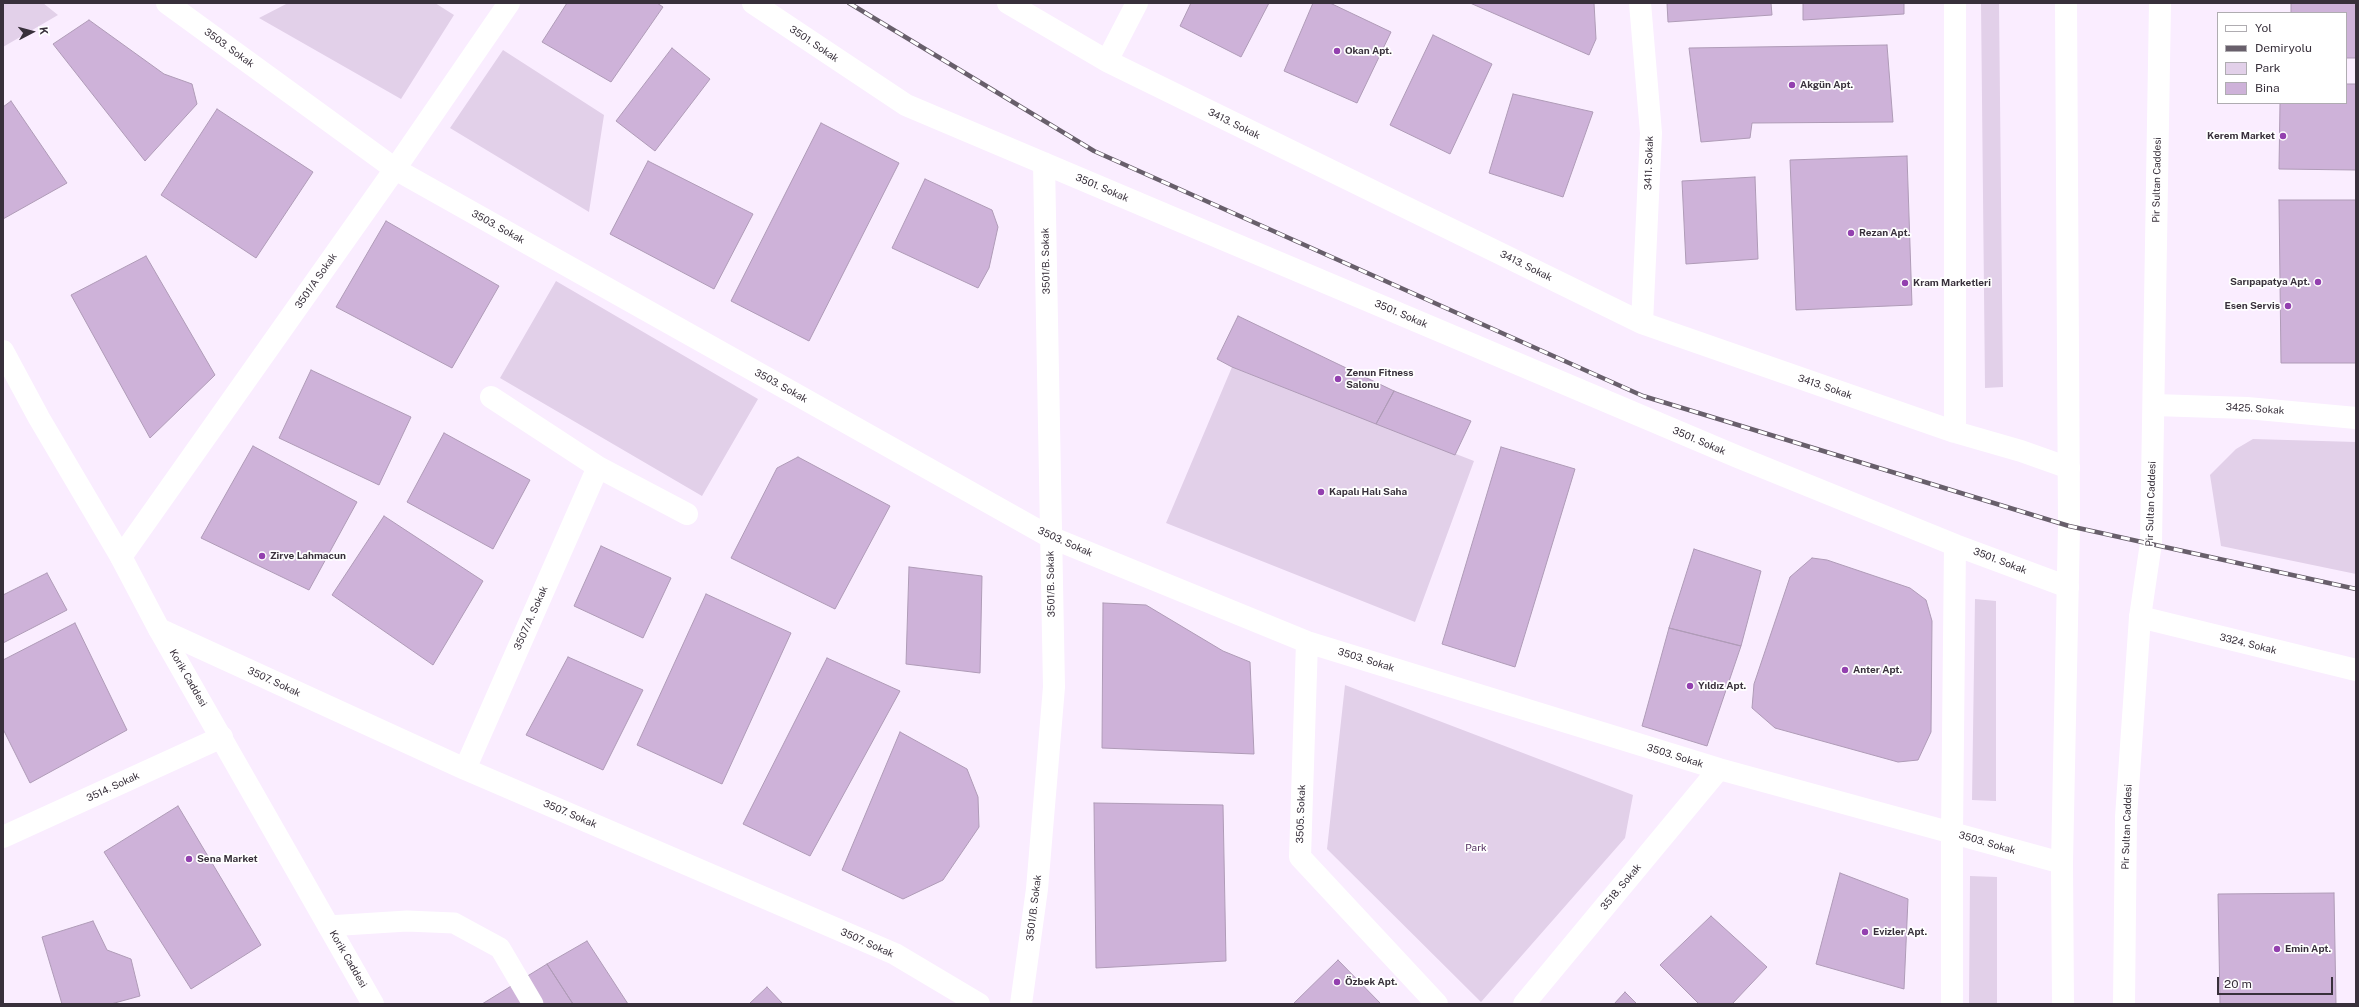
<!DOCTYPE html>
<meta charset="utf-8">
<style>
body{margin:0}
#map{position:relative;width:2359px;height:1007px;overflow:hidden;background:#faedff;font-family:"Public Sans",sans-serif}
canvas{display:block}
.frame{position:absolute;inset:0;border:4px solid #38303b;pointer-events:none}
.legend{position:absolute;left:2217px;top:12px;width:130px;height:92px;box-sizing:border-box;background:#fff;border:1px solid #afacb1;margin:0;padding:5px 7px;list-style:none;font-size:12px;color:#38303b}
.legend li{display:flex;align-items:center;gap:8px;height:20px}
.legend b{width:20px;border:1px solid #afacb1}
.north{position:absolute;left:12px;top:12px;width:40px;height:40px;-webkit-text-stroke:3px #fff;paint-order:stroke;rotate:84deg;font-size:11px;font-weight:700;line-height:16px;text-align:center;color:#38303b}
.north::after{content:'';display:block;margin:auto;width:14px;height:18px;background:#38303b;clip-path:polygon(50% 0,100% 100%,50% 72%,0 100%)}
.scale{position:absolute;left:2217px;top:977px;width:116px;height:18px;box-sizing:border-box;border:2px solid #38303b;border-top:0;padding-left:5px;font-size:12px;line-height:14px;white-space:nowrap;color:#38303b;-webkit-text-stroke:3px #fff;paint-order:stroke}
</style>
<div id="map">
<canvas width="2359" height="1007"></canvas>
<div class="frame"></div>
<ul class="legend">
<li><b style="height:5px;background:#fff"></b>Yol</li>
<li><b style="height:5px;background:#685f6b"></b>Demiryolu</li>
<li><b style="height:11px;background:#e2d0e9"></b>Park</li>
<li><b style="height:11px;background:#ceb2d9"></b>Bina</li>
</ul>
<div class="north">K</div>
<div class="scale">20 m</div>
</div>
<script>
const g = document.querySelector('canvas').getContext('2d');
g.lineJoin = 'round';
function paint(path, color) {
  g.fillStyle = color;
  g.fill(path, 'evenodd');
}
function toPath(rows) {
  const path = new Path2D();
  for (const r of rows) {
    path.moveTo(r[0], r[1]);
    for (let i = 2; i < r.length; i += 2) path.lineTo(r[i], r[i + 1]);
  }
  return path;
}
function stroke(path, color, width, dash) {
  g.strokeStyle = color;
  g.lineWidth = width;
  g.lineCap = dash ? 'butt' : 'round';
  g.setLineDash(dash || []);
  g.stroke(path);
}
function label(font, color, halo, rows, align = 'center') {
  g.font = font + ' "Public Sans",sans-serif';
  g.lineWidth = 3.5;
  g.setLineDash([]);
  g.textBaseline = 'middle';
  g.strokeStyle = halo;
  g.fillStyle = color;
  for (const [text, x, y, turn = 0] of rows) {
    g.save();
    g.translate(x, y);
    g.rotate((+turn || 0) * Math.PI / 180);
    g.textAlign = isNaN(turn) ? turn : align;
    if (halo) g.strokeText(text, 0, 0);
    g.fillText(text, 0, 0);
    g.restore();
  }
}
paint(toPath([
 [3,3,43,3,58,15,3,47],
 [288,3,435,3,454,15,401,99,259,18],
 [1981,3,1999,3,2003,387,1985,388],
 [503,50,604,115,589,212,450,128],
 [556,281,758,399,702,496,500,378],
 [1232,367,1474,461,1415,622,1166,523],
 [2253,439,2356,442,2356,574,2221,546,2210,475,2236,449],
 [1975,599,1996,601,1996,801,1972,800],
 [1345,685,1633,795,1625,838,1481,1002,1327,849],
 [1970,876,1997,877,1997,1004,1969,1004]
]), '#e2d0e9');
const building = toPath([
 [567,3,657,3,663,7,611,82,542,42,567,3],
 [1191,3,1269,3,1241,57,1180,26,1191,3],
 [1313,3,1330,3,1391,32,1357,103,1284,71,1313,3],
 [1470,3,1594,3,1596,39,1589,55,1470,3],
 [1667,3,1771,3,1772,15,1668,22,1667,3],
 [1803,3,1904,3,1904,14,1803,20,1803,3],
 [2291,3,2356,3,2356,58,2346,58,2346,13,2291,13,2291,3],
 [89,20,164,74,192,84,197,104,145,161,53,44,89,20],
 [1433,35,1492,64,1450,154,1390,125,1433,35],
 [1887,45,1893,122,1752,123,1750,138,1701,142,1689,48,1887,45],
 [672,48,710,79,655,151,616,121,672,48],
 [2346,84,2356,84,2356,170,2279,169,2280,103,2346,103,2346,84],
 [1513,94,1593,112,1563,197,1489,173,1513,94],
 [11,101,67,183,3,219,3,107,11,101],
 [217,109,313,172,256,258,161,195,217,109],
 [821,123,899,163,809,341,731,301,821,123],
 [1907,156,1912,305,1796,310,1790,160,1907,156],
 [648,161,753,214,714,289,610,234,648,161],
 [1755,177,1758,259,1686,264,1682,181,1755,177],
 [925,179,992,210,998,227,989,268,978,288,892,248,925,179],
 [2279,200,2356,200,2356,363,2281,363,2279,200],
 [386,221,499,286,452,368,336,307,386,221],
 [146,256,215,375,150,438,71,295,146,256],
 [1238,316,1394,391,1376,424,1232,367,1217,359,1238,316],
 [311,370,411,417,379,485,279,438,311,370],
 [1394,391,1471,421,1455,455,1376,424,1394,391],
 [444,433,530,480,493,549,407,502,444,433],
 [253,446,357,502,309,590,201,538,253,446],
 [1501,447,1575,469,1515,667,1442,644,1501,447],
 [798,457,890,506,835,609,731,558,777,468,798,457],
 [384,516,483,581,433,665,332,595,384,516],
 [601,546,671,578,643,638,574,606,601,546],
 [1694,549,1761,571,1741,646,1669,628,1694,549],
 [1812,558,1827,560,1910,588,1926,600,1932,621,1931,732,1918,760,1898,762,1775,728,1752,708,1754,684,1790,577,1812,558],
 [909,567,982,576,980,673,906,664,909,567],
 [47,573,67,610,3,643,3,595,47,573],
 [706,594,791,633,722,784,637,745,706,594],
 [1103,603,1146,605,1223,651,1250,662,1254,754,1102,748,1103,603],
 [75,623,127,730,30,783,3,729,3,660,75,623],
 [1669,628,1741,646,1707,746,1642,726,1669,628],
 [568,657,643,690,603,770,526,735,568,657],
 [827,658,900,691,810,856,743,824,827,658],
 [900,732,967,769,978,797,979,827,943,880,903,899,842,870,900,732],
 [1094,803,1223,805,1226,961,1096,968,1094,803],
 [178,806,261,945,191,989,104,852,178,806],
 [1840,873,1908,899,1904,989,1816,964,1840,873],
 [2334,893,2336,1004,2220,1004,2218,894,2334,893],
 [1711,916,1767,967,1732,1004,1699,1004,1660,965,1711,916],
 [93,921,107,950,131,959,140,996,111,1004,62,1004,42,937,93,921],
 [587,941,628,1004,573,1004,547,964,587,941],
 [1338,960,1381,1004,1293,1004,1338,960],
 [547,964,573,1004,482,1004,547,964],
 [767,987,783,1004,749,1004,767,987],
 [1625,992,1637,1004,1614,1004,1625,992]
]);
paint(building, '#ceb2d9');
stroke(building, '#af9bb7', 1);
stroke(toPath([
 [328,926,407,921,454,923,500,948,533,1004]
]), '#fff', 21);
stroke(toPath([
 [167,3,395,169,1050,537,1307,642,1719,769,2062,863],
 [753,3,906,105,1738,457,1955,545,2068,587],
 [1008,3,1107,61,1642,323,1955,432,2021,451,2069,468],
 [1640,3,1651,133,1642,323],
 [1107,61,1137,3],
 [491,397,598,467,687,514],
 [2154,405,2247,408,2356,418],
 [1955,432,1955,3],
 [121,557,395,169,509,3],
 [2140,617,2356,670],
 [159,629,465,769,895,954,979,1004],
 [1307,642,1300,857,1437,1004],
 [465,769,598,467],
 [3,837,222,737],
 [1021,1004,1037,889,1054,687,1044,163],
 [1524,1004,1719,769],
 [1952,1004,1952,833,1955,545]
]), '#fff', 22);
stroke(toPath([
 [3,351,39,418,121,557,159,629,373,1004],
 [2063,1004,2062,863,2069,526,2066,3],
 [2124,1004,2126,817,2140,617,2151,543,2160,3]
]), '#fff', 22);
const rail = toPath([
 [849,3,1094,151,1643,396,2069,526,2356,589]
]);
stroke(rail, '#685f6b', 4.5);
stroke(rail, '#fff', 3, [9]);
for (const [x, y, r, color] of [
 [1337,51,4,"#9340af"],
 [1792,85,4,"#9340af"],
 [2283,136,4,"#9340af"],
 [1851,233,4,"#9340af"],
 [2318,282,4,"#9340af"],
 [1905,283,4,"#9340af"],
 [2288,306,4,"#9340af"],
 [1338,379,4,"#9340af"],
 [1321,492,4,"#9340af"],
 [262,556,4,"#9340af"],
 [1845,670,4,"#9340af"],
 [1690,686,4,"#9340af"],
 [189,859,4,"#9340af"],
 [1865,932,4,"#9340af"],
 [2277,949,4,"#9340af"],
 [1337,982,4,"#9340af"]
]) {
  const dot = new Path2D();
  dot.arc(x, y, r, 0, 2 * Math.PI);
  g.fillStyle = color;
  g.fill(dot);
  stroke(dot, '#fff', 1.5);
}
label('10px', '#38303b', '#fff', [
 ["3501. Sokak",814,44,34],
 ["3503. Sokak",229,48,36],
 ["3413. Sokak",1234,124,26],
 ["3411. Sokak",1649,163,-88],
 ["Pir Sultan Caddesi",2157,180,-89],
 ["3501. Sokak",1102,188,23],
 ["3503. Sokak",498,227,29],
 ["3501/B. Sokak",1046,261,-91],
 ["3413. Sokak",1526,266,26],
 ["3501/A Sokak",316,281,-55],
 ["3501. Sokak",1401,314,23],
 ["3503. Sokak",781,386,29],
 ["3413. Sokak",1825,387,19],
 ["3425. Sokak",2255,409,4],
 ["3501. Sokak",1699,441,23],
 ["Pir Sultan Caddesi",2151,504,-88],
 ["3503. Sokak",1065,542,24],
 ["3501. Sokak",2000,561,21],
 ["3501/B. Sokak",1051,584,-91],
 ["3507/A. Sokak",531,618,-66],
 ["3324. Sokak",2248,644,14],
 ["3503. Sokak",1366,660,17],
 ["Korik Caddesi",188,678,60],
 ["3507. Sokak",274,682,25],
 ["3503. Sokak",1675,756,17],
 ["3514. Sokak",113,787,-25],
 ["3507. Sokak",570,814,23],
 ["3505. Sokak",1301,814,-88],
 ["Pir Sultan Caddesi",2127,827,-88],
 ["3503. Sokak",1987,843,16],
 ["3518. Sokak",1621,887,-50],
 ["3501/B. Sokak",1034,908,-83],
 ["3507. Sokak",867,943,24],
 ["Korik Caddesi",348,959,60]
]);
label('bold 10px', '#38303b', '#fff', [
 ["Okan Apt.",1345,51],
 ["Akgün Apt.",1800,85],
 ["Kerem Market",2275,136,"right"],
 ["Rezan Apt.",1859,233],
 ["Sarıpapatya Apt.",2310,282,"right"],
 ["Kram Marketleri",1913,283],
 ["Esen Servis",2280,306,"right"],
 ["Zenun Fitness",1346,373],
 ["Salonu",1346,385],
 ["Kapalı Halı Saha",1329,492],
 ["Zirve Lahmacun",270,556],
 ["Anter Apt.",1853,670],
 ["Yıldız Apt.",1698,686],
 ["Sena Market",197,859],
 ["Evizler Apt.",1873,932],
 ["Emin Apt.",2285,949],
 ["Özbek Apt.",1345,982]
], 'left');
label('10px', '#532e60', '#fff', [
 ["Park",1476,848]
]);
</script>
